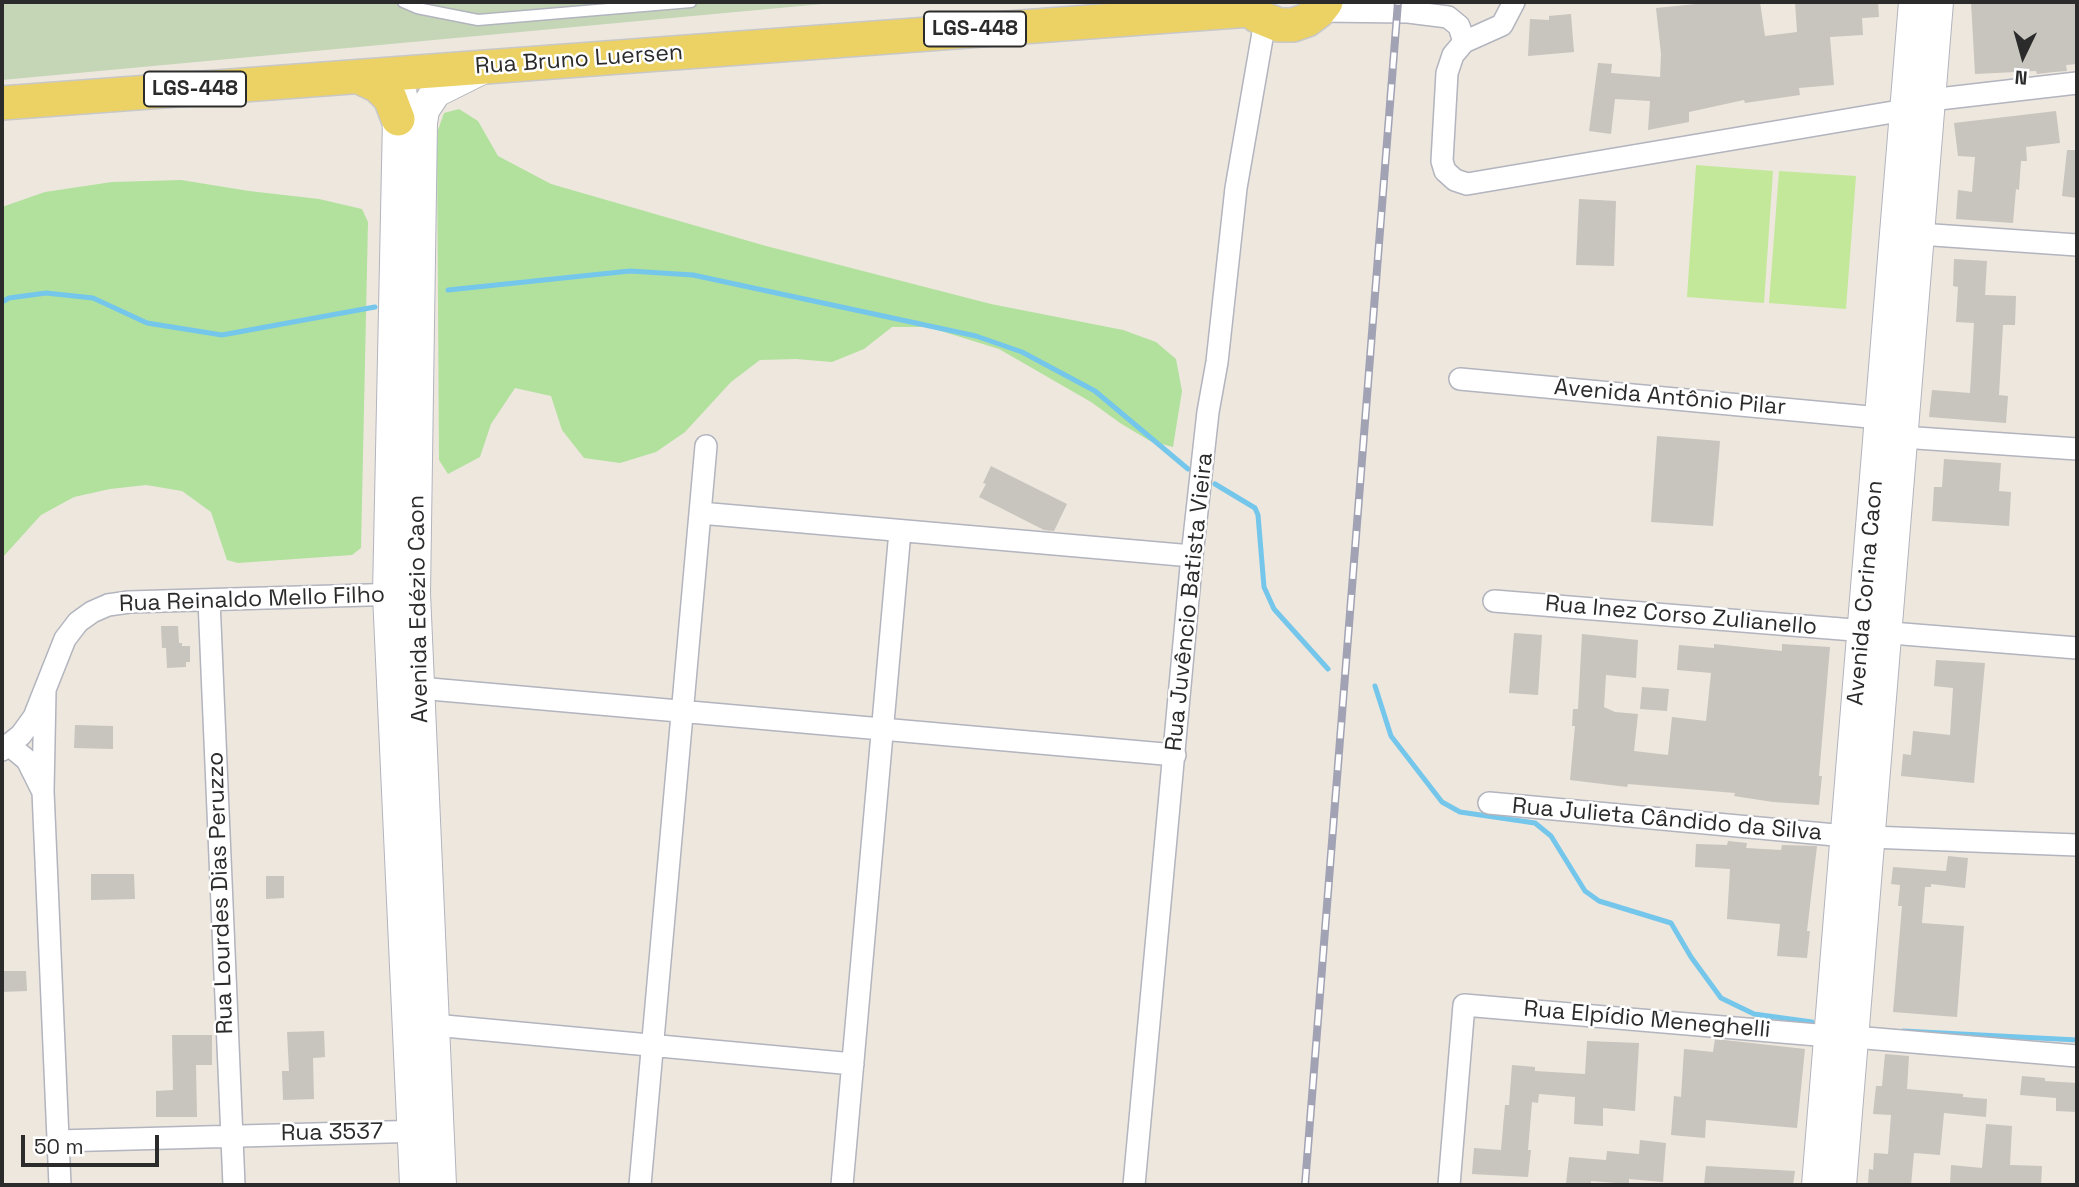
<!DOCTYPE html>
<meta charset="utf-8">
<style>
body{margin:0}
#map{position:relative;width:2079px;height:1187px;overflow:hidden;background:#ede7de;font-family:"Space Grotesk",sans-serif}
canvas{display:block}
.frame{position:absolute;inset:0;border:4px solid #2b2b2b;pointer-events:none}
.north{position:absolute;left:1988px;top:21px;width:70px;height:70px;-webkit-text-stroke:5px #fff;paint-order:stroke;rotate:185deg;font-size:19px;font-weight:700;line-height:28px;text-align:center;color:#2b2b2b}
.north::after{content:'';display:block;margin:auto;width:24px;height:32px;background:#2b2b2b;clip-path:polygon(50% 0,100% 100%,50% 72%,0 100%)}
.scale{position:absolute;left:21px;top:1135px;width:138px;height:32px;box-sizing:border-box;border:4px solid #2b2b2b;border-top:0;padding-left:9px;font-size:21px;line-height:24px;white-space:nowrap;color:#2b2b2b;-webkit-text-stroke:5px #fff;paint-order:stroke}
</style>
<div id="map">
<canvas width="2079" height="1187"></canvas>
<div class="frame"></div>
<div class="north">N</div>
<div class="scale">50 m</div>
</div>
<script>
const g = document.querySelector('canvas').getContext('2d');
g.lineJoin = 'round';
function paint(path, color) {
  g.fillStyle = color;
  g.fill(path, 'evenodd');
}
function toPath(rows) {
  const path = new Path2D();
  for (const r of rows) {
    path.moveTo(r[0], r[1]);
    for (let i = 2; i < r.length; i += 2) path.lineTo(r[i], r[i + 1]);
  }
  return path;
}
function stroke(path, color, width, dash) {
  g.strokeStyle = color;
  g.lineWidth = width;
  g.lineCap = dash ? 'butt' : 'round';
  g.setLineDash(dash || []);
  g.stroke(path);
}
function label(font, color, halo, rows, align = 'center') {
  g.font = font + ' "Space Grotesk",sans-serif';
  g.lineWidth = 5;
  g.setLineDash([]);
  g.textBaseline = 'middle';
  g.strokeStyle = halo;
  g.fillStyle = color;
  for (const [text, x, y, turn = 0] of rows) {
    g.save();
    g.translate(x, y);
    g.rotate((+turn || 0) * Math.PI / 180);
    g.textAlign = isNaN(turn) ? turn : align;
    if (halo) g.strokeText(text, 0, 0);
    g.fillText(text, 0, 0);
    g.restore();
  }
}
paint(toPath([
 [459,109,478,121,498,156,551,184,766,246,991,304,1123,330,1156,342,1176,359,1182,391,1173,447,1150,441,1120,423,1091,402,999,349,928,327,892,327,864,349,832,362,796,359,760,360,731,382,685,432,656,452,620,463,584,458,562,430,551,396,515,388,491,424,480,457,448,474,439,460,437,147,438,130,444,113],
 [181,180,249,191,319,199,362,209,368,222,361,548,352,555,238,563,227,560,211,512,182,491,146,485,110,489,74,497,41,515,2,558,2,207,45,192,112,182]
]), '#b1e19d');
paint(toPath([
 [2,2,844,2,2,80]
]), '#c4d6b6');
paint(toPath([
 [1696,165,1773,171,1764,303,1687,297],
 [1779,171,1856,176,1846,309,1769,303]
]), '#c3e899');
stroke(toPath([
 [448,290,630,271,693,275,976,336,1022,352,1095,391,1188,469],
 [2,302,9,298,46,293,93,298,147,323,222,335,375,307],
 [1215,484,1255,508,1258,515,1264,587,1274,609,1328,669],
 [1375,686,1391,736,1442,802,1460,812,1535,823,1551,836,1585,891,1599,901,1671,923,1691,957,1721,998,1754,1014,1812,1022],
 [1903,1031,2077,1040]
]), '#75c6eb', 5);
paint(toPath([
 [1696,2,1760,2,1765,36,1797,32,1795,2,1878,2,1879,17,1862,18,1863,35,1830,37,1834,85,1799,88,1800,95,1745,103,1744,100,1689,112,1689,122,1648,130,1650,101,1615,99,1611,134,1589,131,1598,63,1612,64,1611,73,1660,77,1661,54,1656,8,1696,4],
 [1971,2,2076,2,2077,64,2066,65,2067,71,2054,72,2037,74,2036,71,1975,74],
 [1571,14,1574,52,1528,56,1530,19,1549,20,1549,16],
 [2056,111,2060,143,2026,147,2027,161,2021,161,2019,190,2016,189,2013,223,1956,219,1958,190,1972,192,1975,157,1958,156,1954,123],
 [2067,150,2077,150,2077,198,2062,196],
 [1579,199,1616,201,1614,266,1576,265],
 [1954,259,1987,261,1985,295,2016,296,2015,325,2003,325,1999,395,2008,396,2006,423,1929,417,1932,390,1970,393,1974,323,1956,322,1958,287,1953,286],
 [1657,436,1720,441,1713,526,1651,522],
 [1944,459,2001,463,1999,491,2011,492,2009,526,1932,521,1934,487,1942,487],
 [991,466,1067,504,1054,531,1044,530,979,497,986,484,983,483],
 [161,626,178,626,179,643,182,643,182,646,190,646,190,662,186,662,186,667,167,668,166,648,162,648],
 [1514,633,1542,635,1538,695,1509,693],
 [1582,634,1638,640,1636,678,1606,675,1604,707,1615,712,1638,714,1634,751,1668,755,1672,717,1706,721,1711,673,1677,670,1679,645,1714,648,1714,644,1782,651,1782,644,1830,647,1819,776,1822,776,1819,805,1773,802,1734,796,1735,793,1628,784,1627,787,1570,780,1575,726,1572,726,1573,709,1578,709],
 [1936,660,1985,663,1974,783,1901,776,1903,754,1911,755,1913,731,1950,735,1953,688,1934,686],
 [1642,687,1669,689,1667,711,1640,709],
 [75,725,113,726,113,749,74,748],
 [1728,841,1747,843,1746,848,1781,850,1782,845,1817,846,1807,931,1810,931,1807,958,1777,956,1780,924,1727,919,1730,869,1695,867,1696,844,1727,845],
 [1948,856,1968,858,1965,888,1931,884,1931,887,1925,887,1922,923,1964,926,1957,1017,1893,1012,1902,906,1898,906,1900,885,1891,884,1893,867,1946,871],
 [91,874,134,874,135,899,91,900],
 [266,876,284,876,284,898,266,899],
 [2,971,26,971,27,991,2,992],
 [324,1031,325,1057,313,1058,314,1099,283,1100,282,1071,289,1071,287,1032],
 [172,1035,212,1035,212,1065,196,1065,197,1117,156,1117,156,1091,173,1090],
 [1715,1039,1805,1049,1797,1128,1706,1120,1705,1138,1671,1135,1674,1096,1681,1097,1684,1049,1713,1052],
 [1587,1041,1639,1043,1635,1111,1603,1108,1603,1126,1574,1124,1575,1097,1539,1094,1538,1103,1532,1102,1528,1150,1531,1150,1528,1177,1472,1174,1474,1148,1501,1150,1505,1105,1509,1105,1512,1065,1535,1067,1535,1071,1585,1074],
 [1885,1054,1909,1056,1907,1089,1963,1094,1963,1097,1987,1099,1986,1117,1944,1113,1940,1155,1914,1153,1911,1185,1868,1184,1869,1169,1873,1170,1874,1153,1888,1154,1891,1115,1873,1114,1876,1086,1882,1086],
 [2022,1076,2045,1078,2045,1081,2077,1083,2077,1112,2056,1111,2056,1098,2020,1095],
 [1986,1124,2012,1126,2010,1165,2042,1166,2041,1185,1950,1185,1951,1165,1982,1168],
 [1640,1140,1666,1143,1663,1182,1629,1179,1629,1184,1591,1181,1591,1185,1566,1184,1569,1157,1606,1160,1607,1151,1639,1154],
 [1706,1166,1795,1171,1793,1185,1704,1185]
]), '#c8c4be');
const service = toPath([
 [403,2,417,8,478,20,691,2]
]);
const minor = toPath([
 [1514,2,1502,25,1464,42,1453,55,1447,73,1442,161,1445,171,1455,180,1467,184,1905,110],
 [1319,11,1408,12,1448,17,1459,26,1464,42],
 [1930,100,2077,83],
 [1919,234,2077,245],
 [1460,379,1880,418],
 [1902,437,2077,449],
 [700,513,1192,556],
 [209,600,234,1185],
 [1494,601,2077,648],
 [419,688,1175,755],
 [45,691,43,791,60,1185],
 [9,745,27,760,42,790],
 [2,750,21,735,34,717,65,639,78,622,92,612,108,605,129,602,402,594],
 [1489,803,1846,836],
 [1870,837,2077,845],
 [434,1025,853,1064],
 [1854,1037,2077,1056],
 [58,1141,424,1131],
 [640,1185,706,446],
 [842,1185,900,531],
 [1134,1185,1192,556,1208,412,1217,362,1236,188,1265,21],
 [1449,1185,1464,1005,1829,1036]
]);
const secondary = toPath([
 [402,95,398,119,388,594,415,1185],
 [441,1185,415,593,422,123,424,110,436,92,484,68],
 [1817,1185,1914,2],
 [1841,1185,1938,2]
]);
const primary = toPath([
 [1245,2,1257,16,1279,25,1293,25,1307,20,1319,11,1326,2],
 [359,77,378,86,390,98,398,119],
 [2,103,1250,10]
]);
stroke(service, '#b2b4be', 13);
stroke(minor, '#b2b4be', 24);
stroke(secondary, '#b2b4be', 32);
stroke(primary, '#c8c8c8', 36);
stroke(service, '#fff', 10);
stroke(minor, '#fff', 21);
stroke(secondary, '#fff', 30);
stroke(primary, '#ecd264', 33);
const rail = toPath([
 [1305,1185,1398,2]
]);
stroke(rail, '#a1a3b5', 8);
stroke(rail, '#fff', 5, [16]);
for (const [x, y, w] of [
 [975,29,102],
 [195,89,102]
]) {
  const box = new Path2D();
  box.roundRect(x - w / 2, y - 17.5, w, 35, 5);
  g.fillStyle = '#fff';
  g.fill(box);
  stroke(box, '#2b2b2b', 2);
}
label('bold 21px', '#2b2b2b', null, [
 ["LGS-448",975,29],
 ["LGS-448",195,89]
]);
label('23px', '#2b2b2b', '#fff', [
 ["Rua Bruno Luersen",579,60,-4],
 ["Avenida Antônio Pilar",1670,398,5],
 ["Avenida Corina Caon",1866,593,-85],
 ["Rua Reinaldo Mello Filho",252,600,-2],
 ["Rua Juvêncio Batista Vieira",1190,602,-84],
 ["Avenida Edézio Caon",419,609,-91],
 ["Rua Inez Corso Zulianello",1681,616,5],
 ["Rua Julieta Cândido da Silva",1667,820,5],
 ["Rua Lourdes Dias Peruzzo",221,893,-92],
 ["Rua Elpídio Meneghelli",1647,1020,5],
 ["Rua 3537",332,1133,-1]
]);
</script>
